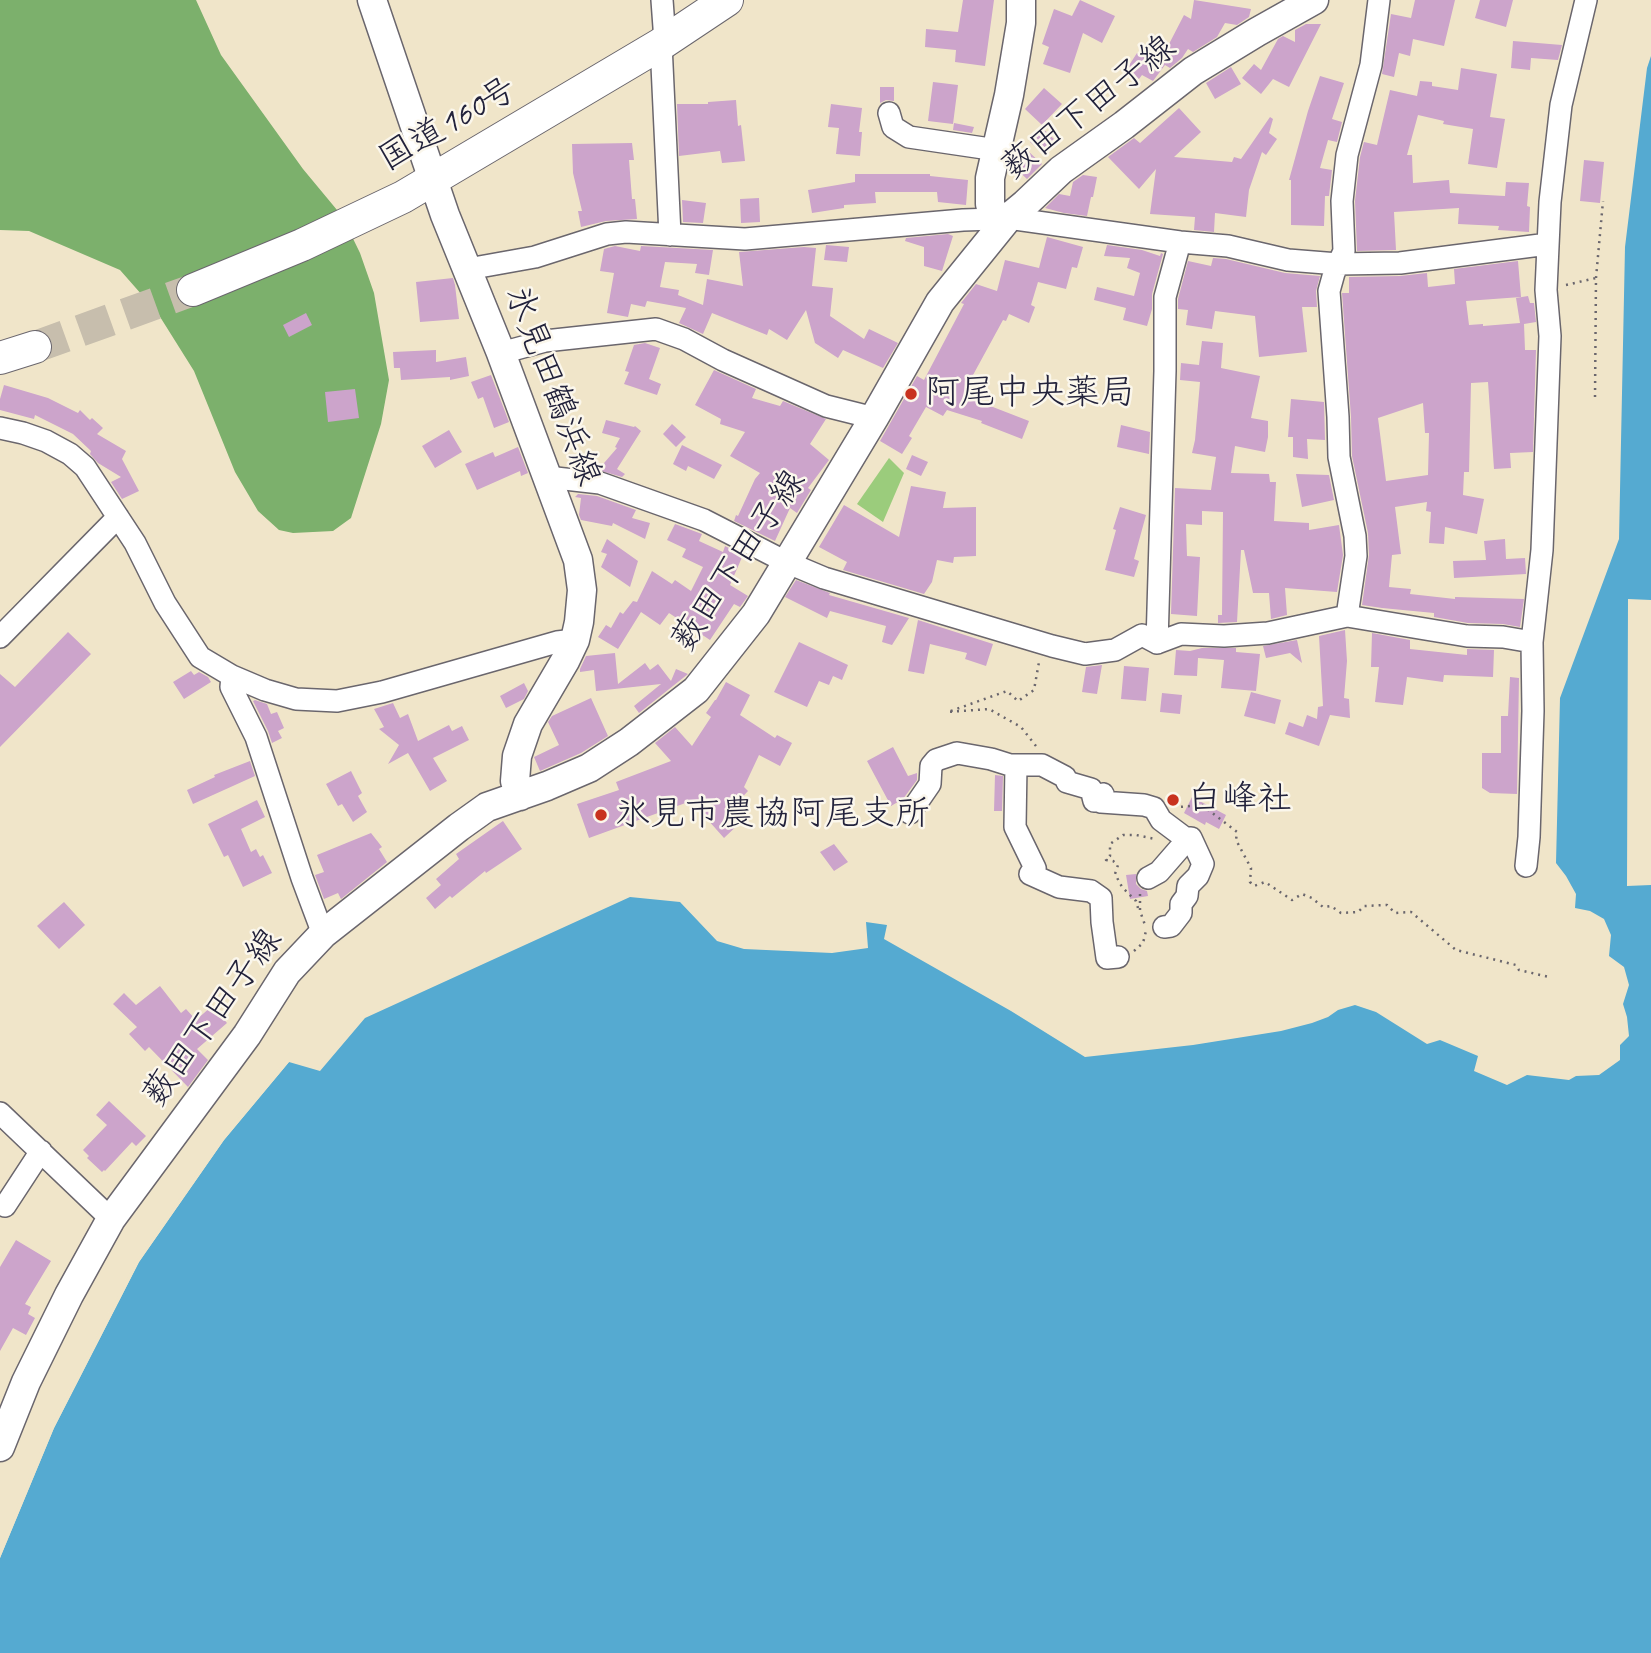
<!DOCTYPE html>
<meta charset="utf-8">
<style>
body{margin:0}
canvas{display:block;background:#f0e5c9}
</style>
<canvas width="1651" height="1653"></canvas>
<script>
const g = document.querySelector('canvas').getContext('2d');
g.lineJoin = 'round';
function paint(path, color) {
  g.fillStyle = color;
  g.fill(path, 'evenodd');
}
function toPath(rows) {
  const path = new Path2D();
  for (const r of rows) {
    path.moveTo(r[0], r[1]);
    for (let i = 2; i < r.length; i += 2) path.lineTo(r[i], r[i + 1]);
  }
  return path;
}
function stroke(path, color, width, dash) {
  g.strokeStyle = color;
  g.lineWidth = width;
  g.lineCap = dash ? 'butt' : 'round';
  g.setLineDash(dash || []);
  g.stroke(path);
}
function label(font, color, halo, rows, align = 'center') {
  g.font = font + ' Caveat,"Klee One",sans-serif';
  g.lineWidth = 5;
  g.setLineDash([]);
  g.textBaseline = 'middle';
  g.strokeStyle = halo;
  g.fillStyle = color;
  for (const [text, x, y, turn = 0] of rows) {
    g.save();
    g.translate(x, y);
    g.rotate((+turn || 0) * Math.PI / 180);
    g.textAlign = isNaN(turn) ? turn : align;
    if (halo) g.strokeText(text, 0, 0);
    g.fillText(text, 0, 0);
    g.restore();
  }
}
paint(toPath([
 [889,458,904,473,883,522,857,504]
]), '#9bcc7c');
paint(toPath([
 [0,0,196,0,221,55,303,169,342,216,360,253,374,293,389,380,381,424,351,518,333,531,293,533,279,530,258,511,235,472,194,371,157,312,120,270,29,231,0,230]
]), '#7cb06c');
paint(toPath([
 [1651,56,1651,1653,0,1653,0,1558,54,1428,139,1262,224,1140,289,1062,320,1071,365,1018,630,897,680,902,717,941,744,949,832,953,868,948,866,922,887,925,884,939,1011,1011,1085,1057,1193,1045,1281,1031,1312,1023,1328,1017,1338,1010,1355,1005,1376,1012,1427,1044,1440,1040,1478,1056,1474,1071,1507,1085,1527,1075,1569,1080,1576,1076,1599,1075,1620,1060,1620,1045,1629,1036,1627,1017,1623,1004,1629,985,1624,967,1609,956,1611,935,1604,919,1590,911,1575,908,1576,894,1566,876,1556,863,1560,698,1619,539,1625,247,1647,68]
]), '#55aad1');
paint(toPath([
 [1628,599,1651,600,1651,885,1627,886],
 [286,1059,289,1062,224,1140,139,1262,54,1428,0,1558,0,1548,50,1426,136,1260,221,1138]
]), '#f0e5c9');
paint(toPath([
 [963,0,994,0,985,66,955,62,956,50,925,47,926,29,958,32],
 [1080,0,1115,16,1102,43,1083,33,1070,73,1043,64,1049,47,1042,44,1054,9,1072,16],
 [1194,0,1251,9,1249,17,1237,25,1225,23,1217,37,1193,52,1188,49,1182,58,1170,68,1165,65,1153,81,1142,75,1139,79,1126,70,1137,53,1148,60,1161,40,1169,44,1184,15,1191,19],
 [1415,0,1455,0,1444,46,1413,39,1410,56,1399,53,1394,77,1382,74,1391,14,1411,18],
 [1480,0,1513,0,1506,27,1475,18],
 [1306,24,1321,24,1289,87,1273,79,1261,94,1242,78,1254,64,1261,70,1278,39,1283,36,1295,42,1295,30],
 [1513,41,1562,45,1558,60,1531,58,1530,70,1511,68],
 [1231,67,1241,84,1215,99,1206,83],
 [1461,68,1497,74,1490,117,1505,119,1497,168,1468,164,1473,129,1443,124,1444,121,1418,115,1407,155,1412,155,1413,183,1449,180,1450,193,1505,196,1506,182,1529,183,1527,206,1530,207,1529,232,1498,230,1499,226,1458,224,1459,208,1394,212,1396,250,1357,251,1355,201,1360,157,1364,142,1377,145,1390,90,1417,96,1420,81,1432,82,1432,86,1458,90],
 [1320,76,1344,83,1332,119,1342,122,1337,142,1328,140,1320,168,1332,170,1329,196,1325,196,1324,226,1291,225,1291,180,1289,180,1308,111],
 [933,82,958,85,953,124,928,121],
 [880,87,894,87,894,101,886,100,880,103],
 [1044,88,1062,104,1042,125,1025,109],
 [736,100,738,126,741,125,745,161,722,163,720,151,679,156,677,104,708,104,708,102],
 [831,104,862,108,859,132,862,132,860,156,836,154,839,128,828,127],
 [1179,108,1201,132,1174,157,1232,162,1234,157,1241,159,1270,117,1273,119,1269,133,1277,139,1266,155,1262,152,1249,190,1246,217,1215,213,1214,232,1194,230,1195,217,1150,214,1156,169,1139,189,1108,157,1134,138,1140,143],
 [954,123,974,127,972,133,953,130],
 [1043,129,1054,139,1041,152,1030,142],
 [632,143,634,160,629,160,632,199,635,199,637,219,606,221,581,227,578,211,582,211,573,173,572,144],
 [1028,151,1042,164,1027,179,1014,167],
 [1584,160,1604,162,1600,203,1580,201],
 [855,174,930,174,930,176,968,180,966,205,938,202,937,192,875,192,876,203,844,205,844,208,812,213,808,190,855,182],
 [1083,175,1097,177,1093,197,1091,197,1087,216,1064,213,1045,208,1059,194,1070,196,1073,182],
 [759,198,760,222,741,223,740,199],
 [682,200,706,203,703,223,683,222],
 [948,234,953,236,942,271,924,266,924,247,905,241,906,238],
 [1047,237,1083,247,1077,268,1072,267,1066,289,1038,282,1031,305,1035,307,1029,323,1009,314,1006,321,1003,320,973,375,989,383,980,402,1029,421,1022,439,981,423,982,421,947,410,943,416,926,407,909,436,912,438,902,454,880,441,917,376,924,380,964,304,961,303,976,284,997,291,1005,260,1039,268],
 [826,245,849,247,847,262,824,260],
 [1107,245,1142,250,1160,256,1161,253,1163,254,1152,294,1152,309,1147,326,1123,320,1126,308,1094,300,1097,287,1134,296,1140,273,1127,268,1130,258,1104,256],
 [615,246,640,251,641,246,713,250,709,275,695,273,697,264,665,262,660,287,679,290,678,295,703,305,707,279,743,286,739,252,804,247,816,248,812,286,833,288,830,316,864,339,869,329,898,343,883,368,843,350,838,358,815,343,806,310,787,340,769,329,767,335,712,313,703,334,679,323,686,308,647,301,645,307,631,304,628,317,607,313,614,273,600,271,604,249],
 [1213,258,1226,259,1285,273,1320,276,1316,291,1317,307,1302,307,1307,352,1259,357,1255,316,1215,311,1212,329,1186,325,1188,310,1178,309,1178,299,1188,261,1211,266],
 [1518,261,1521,297,1466,301,1469,325,1483,324,1483,326,1520,323,1516,298,1528,296,1530,303,1534,303,1536,322,1524,324,1525,350,1536,350,1533,452,1510,453,1511,468,1494,469,1488,382,1471,383,1469,472,1464,472,1463,495,1484,499,1477,534,1445,527,1444,544,1429,543,1431,512,1426,511,1427,502,1395,507,1401,554,1392,555,1389,587,1411,589,1410,594,1455,599,1455,597,1524,599,1520,627,1503,624,1468,623,1434,617,1434,613,1382,608,1362,605,1369,555,1368,533,1352,456,1351,417,1342,293,1349,293,1349,277,1400,276,1427,273,1428,287,1455,284,1454,269],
 [1423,403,1425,433,1429,433,1428,475,1386,481,1378,418],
 [453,278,455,285,459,319,420,322,416,282],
 [306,313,312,325,289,337,283,325],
 [1202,341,1223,343,1221,368,1260,376,1251,418,1268,421,1268,437,1265,452,1235,446,1231,473,1269,474,1270,482,1276,482,1274,521,1309,523,1309,530,1339,525,1343,555,1337,592,1285,588,1287,615,1271,619,1269,593,1253,593,1244,550,1241,550,1237,622,1218,623,1218,615,1222,615,1223,512,1202,511,1202,525,1186,524,1187,556,1200,557,1197,616,1171,614,1175,488,1211,490,1216,457,1192,453,1195,440,1200,382,1180,380,1181,363,1199,365],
 [645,343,660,348,649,379,661,384,657,395,624,384,629,372,625,371,634,345],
 [436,350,436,362,466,357,469,376,450,380,450,377,401,380,400,368,394,368,393,352],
 [714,370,756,389,752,398,780,406,783,401,826,419,810,444,829,460,808,488,811,490,797,513,790,508,775,541,734,521,736,515,738,516,755,479,760,473,730,456,745,432,720,424,721,419,695,405],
 [491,375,509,422,494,428,483,397,478,399,471,382],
 [4,385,48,398,78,413,80,410,90,420,92,418,103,428,97,434,126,451,122,459,139,491,122,499,111,482,121,477,98,463,90,454,91,451,73,434,35,415,34,419,0,410,0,399],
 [355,389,359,418,328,422,325,392],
 [1291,399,1324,402,1325,440,1307,439,1308,459,1293,457,1293,437,1288,437],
 [606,420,634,427,635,426,641,431,617,469,625,474,622,477,598,470,617,448,615,447,620,438,602,433],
 [672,424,686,437,676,447,663,434],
 [1121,425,1150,432,1149,454,1117,447],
 [449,430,462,452,435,468,422,446],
 [682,445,722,465,714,479,688,466,686,471,673,464],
 [518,447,528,473,521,476,520,471,477,490,465,464,493,452,495,457],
 [912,455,928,462,921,476,906,469],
 [1296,474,1329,475,1334,500,1302,507],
 [911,486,946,492,943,508,976,507,976,556,954,557,953,563,937,560,932,582,924,594,843,570,847,562,819,547,844,505,899,537],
 [578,494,597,496,636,510,632,518,650,523,645,539,613,523,612,526,581,520,579,515,581,498,575,497],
 [1120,507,1146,515,1134,559,1139,561,1134,577,1105,570,1116,530,1113,529],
 [675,524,702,534,699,541,723,552,725,546,743,555,730,585,748,596,740,607,734,604,710,640,669,613,660,625,641,612,618,649,598,637,606,625,611,628,620,612,623,614,633,601,637,602,652,571,672,584,675,580,691,591,703,567,682,557,686,549,667,540],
 [607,539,638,561,630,587,601,567,607,554,601,552],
 [1505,539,1506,559,1525,558,1526,574,1454,578,1453,561,1486,560,1484,541],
 [796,580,830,593,829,595,909,618,892,645,882,642,886,626,830,611,827,618,785,597],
 [918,620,993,644,986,666,965,659,967,653,930,644,924,674,908,671],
 [1345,630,1347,661,1344,698,1349,699,1350,718,1330,715,1319,746,1285,734,1289,722,1303,727,1307,715,1317,719,1318,707,1323,706,1319,636],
 [68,632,91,654,0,747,0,674,15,687],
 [1372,633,1410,640,1410,649,1467,655,1467,649,1494,650,1493,677,1444,675,1443,682,1407,677,1403,705,1375,702,1379,667,1371,667],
 [1297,640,1302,663,1290,653,1266,658,1263,646],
 [799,642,848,665,842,680,833,676,829,685,819,681,807,707,774,692],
 [1202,648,1236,648,1236,652,1260,654,1256,691,1221,688,1224,660,1198,658,1197,676,1174,675,1176,650,1190,651],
 [615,653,618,684,645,663,650,670,658,664,671,681,676,669,688,674,639,713,634,706,661,684,596,691,594,670,580,672,580,669,586,656],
 [1102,665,1097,694,1082,692,1086,667],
 [1124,666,1149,668,1146,701,1121,699],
 [191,671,194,675,199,672,208,677,211,682,184,699,173,682],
 [1510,677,1519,678,1517,794,1490,793,1482,788,1482,753,1501,753,1501,716,1508,716],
 [726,682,750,695,740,715,775,738,777,735,792,743,780,766,759,755,744,787,748,791,731,809,742,821,724,838,691,801,589,838,577,804,619,790,616,782,671,761,655,743,675,727,692,746,711,717,706,713,715,700,716,700],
 [524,683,528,691,524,699,506,708,500,696],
 [1251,692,1281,700,1275,724,1244,716],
 [1162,693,1182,695,1180,714,1160,712],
 [591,698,608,736,581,753,540,771,534,757,559,745,548,722,552,716],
 [255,700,267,704,271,714,277,712,284,728,278,731,282,738,272,743,268,731,253,701],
 [393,703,400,718,408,714,418,741,449,725,452,731,462,726,469,740,433,758,447,781,430,791,408,753,388,764,399,745,379,729,384,727,374,709],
 [893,747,908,776,917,773,917,780,903,799,891,806,867,761],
 [250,761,255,776,193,804,187,790,215,777,214,775],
 [351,771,362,793,358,796,367,812,353,822,342,804,338,806,326,784],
 [995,775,1003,776,1002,811,994,811],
 [1192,797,1226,815,1219,829,1206,822,1205,825,1184,813],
 [257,800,265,817,241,829,251,852,256,849,260,857,263,855,272,873,243,887,228,855,224,857,208,824],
 [503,821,522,849,486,873,485,871,452,898,450,896,435,909,426,898,441,885,436,879,459,859,456,854],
 [371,833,382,847,379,849,387,862,341,899,338,893,324,899,315,875,324,872,317,855],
 [834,844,848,862,834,871,820,852],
 [1136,874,1136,884,1141,889,1147,891,1148,896,1130,899,1126,875],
 [64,902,85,925,59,949,37,926],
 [160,986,181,1013,186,1009,196,1020,212,1006,227,1023,197,1049,208,1060,188,1087,149,1047,145,1051,129,1034,137,1027,113,1004,124,993,136,1005],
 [109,1101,146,1136,136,1146,132,1142,105,1171,104,1170,102,1172,87,1158,89,1156,83,1150,107,1125,96,1115],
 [16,1240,51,1261,25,1304,31,1307,28,1314,35,1318,26,1335,13,1328,0,1351,0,1267]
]), '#cca4cb');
stroke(toPath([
 [35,347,193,290]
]), '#c7bead', 32, [32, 16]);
const minor = toPath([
 [662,0,665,41],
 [661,44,670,235],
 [889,113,893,127,909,137,997,150],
 [1008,218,1180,242,1228,246,1288,260,1338,264,1400,263,1548,244],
 [468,269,535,257,607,234,626,232,745,239,963,220,995,219],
 [501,353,545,341,656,329,684,339,723,360,826,406,874,418],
 [0,428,23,433,46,441,70,454,85,467,135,543,165,603,200,657,232,676,231,687,256,737,302,878,323,934],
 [547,477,600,483,704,520,786,562,824,578,1052,646,1085,654,1115,650,1142,635,1157,643,1181,634,1224,636,1268,633,1347,616,1467,636,1503,637,1532,642],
 [1347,616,1356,556,1355,536,1339,457,1338,417,1329,291,1334,273,1344,251,1342,201,1347,155,1371,65,1379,0],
 [0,637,118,517],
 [1157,643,1165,371,1165,297,1180,242],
 [232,676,265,690,296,699,337,701,382,692,557,642,575,640],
 [1016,765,1015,827,1035,868,1030,874,1059,887,1091,891,1101,898,1102,922,1107,958,1118,957],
 [910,813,930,784,931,766,936,760,957,753,991,759,1010,765,1042,765,1065,777,1067,782,1091,789,1094,801,1103,794,1101,802,1144,805,1154,808,1161,820,1185,838,1191,838,1203,864,1198,876,1188,886,1187,896,1181,904,1181,913,1171,926,1164,927],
 [1526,866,1529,837,1533,711,1532,642,1542,550,1550,336,1546,290,1550,202,1561,105,1586,0],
 [1148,878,1159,872,1179,849],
 [0,1113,111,1219],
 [5,1206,41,1151]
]);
const major = toPath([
 [372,0,445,215,501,353,578,560,582,590,579,622,575,640,565,661,528,724,517,756,515,781,520,796],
 [1008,218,995,219,990,204,990,178,1009,95,1021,23,1021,0],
 [0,1447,26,1382,69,1295,111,1219,247,1035,287,972,323,934,459,827,487,807,547,786,589,768,629,742,696,690,756,614,874,418,940,302,1008,218,1025,204,1061,170,1124,125,1193,71,1257,32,1314,0]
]);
const highway = toPath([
 [193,290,302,245,403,197,661,44,727,0],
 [0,358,35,347]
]);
stroke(minor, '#6a666d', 24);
stroke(major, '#6a666d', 31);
stroke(highway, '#6a666d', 34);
stroke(toPath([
 [1566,285,1596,278],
 [1595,397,1596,278,1603,201],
 [1036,746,1021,727,989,709,948,712,1007,691,1018,701,1034,690,1039,662],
 [1175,804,1179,807,1202,805,1237,832,1236,840,1251,868,1250,882,1254,886,1265,882,1292,900,1302,894,1312,898,1323,907,1331,906,1341,913,1358,912,1364,906,1387,905,1395,913,1411,912,1456,950,1516,965,1519,970,1549,977],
 [1140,894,1140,911,1145,925],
 [1138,908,1136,901,1122,887,1115,874,1118,865,1113,861,1106,860,1110,856,1110,844,1123,835,1136,835,1155,839],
 [1134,951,1143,943,1146,931]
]), '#6a666d', 2.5, [2, 5]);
stroke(minor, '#fff', 21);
stroke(major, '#fff', 28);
stroke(highway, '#fff', 32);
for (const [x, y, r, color] of [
 [911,394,7,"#c8321e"],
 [1173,800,7,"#c8321e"],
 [601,815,7,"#c8321e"]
]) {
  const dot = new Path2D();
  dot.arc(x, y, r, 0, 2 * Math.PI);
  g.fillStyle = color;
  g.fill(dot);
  stroke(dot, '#fbf7ec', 2.5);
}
label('35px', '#22223b', '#fbf7ec', [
 ["薮田下田子線",1089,108,-38],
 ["国道160号",448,125,-30],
 ["氷見田鶴浜線",552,386,69],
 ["薮田下田子線",739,561,-56],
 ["薮田下田子線",213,1018,-54]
]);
label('35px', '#22223b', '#fbf7ec', [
 ["阿尾中央薬局",925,394],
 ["白峰社",1187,800],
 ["氷見市農協阿尾支所",615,815]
], 'left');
</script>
